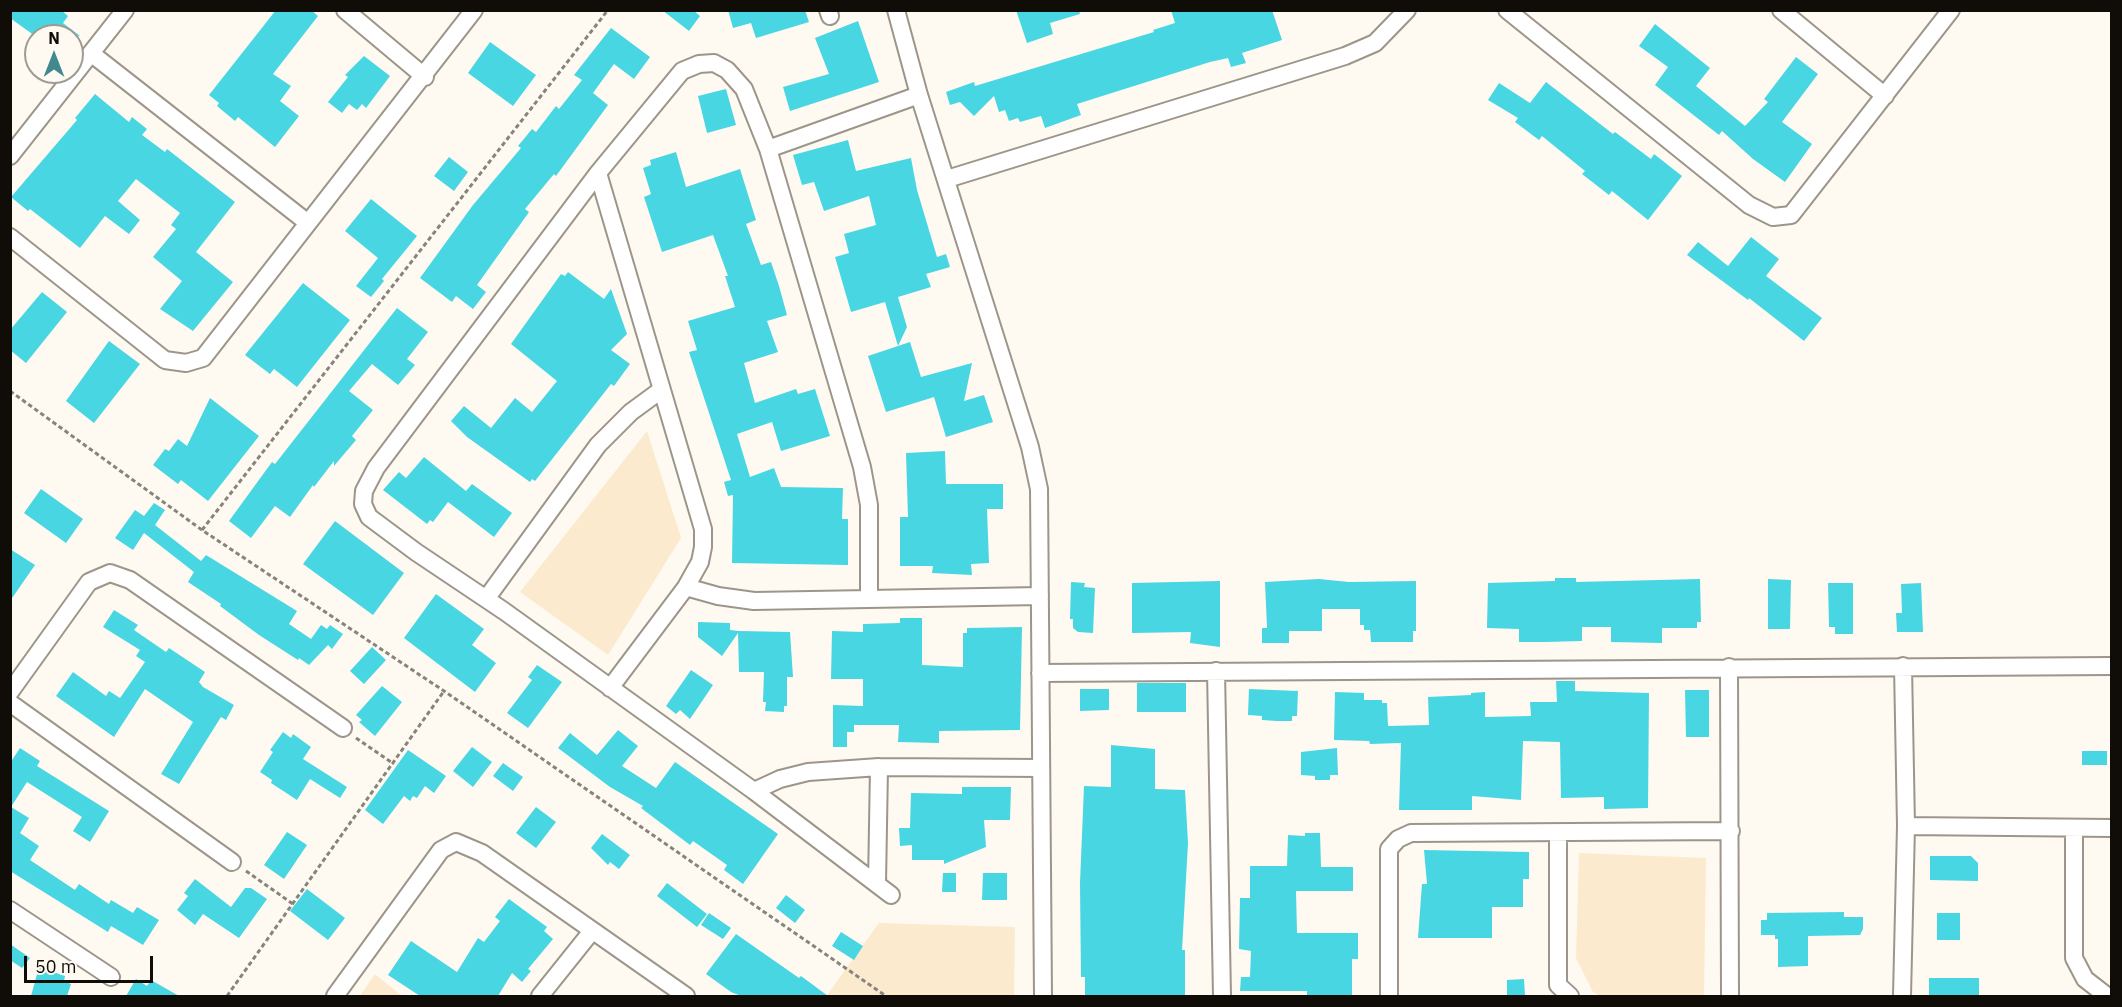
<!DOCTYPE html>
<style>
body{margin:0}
#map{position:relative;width:2122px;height:1007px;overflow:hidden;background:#fefaf1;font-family:"IBM Plex Sans",sans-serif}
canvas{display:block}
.frame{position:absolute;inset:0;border:12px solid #100d09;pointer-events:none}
.north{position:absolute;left:24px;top:24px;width:60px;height:60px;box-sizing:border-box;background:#fefaf1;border:2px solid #9f9b94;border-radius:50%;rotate:0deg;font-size:16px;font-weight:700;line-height:24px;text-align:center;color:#100d09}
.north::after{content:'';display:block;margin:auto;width:21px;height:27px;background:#41898f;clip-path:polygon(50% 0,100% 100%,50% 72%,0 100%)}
.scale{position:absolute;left:24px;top:956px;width:129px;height:27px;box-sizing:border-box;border:3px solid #100d09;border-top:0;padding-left:8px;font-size:18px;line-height:21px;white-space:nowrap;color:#100d09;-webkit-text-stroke:4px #fefaf1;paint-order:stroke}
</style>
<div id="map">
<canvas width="2122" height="1007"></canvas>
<div class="frame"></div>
<div class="north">N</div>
<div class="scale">50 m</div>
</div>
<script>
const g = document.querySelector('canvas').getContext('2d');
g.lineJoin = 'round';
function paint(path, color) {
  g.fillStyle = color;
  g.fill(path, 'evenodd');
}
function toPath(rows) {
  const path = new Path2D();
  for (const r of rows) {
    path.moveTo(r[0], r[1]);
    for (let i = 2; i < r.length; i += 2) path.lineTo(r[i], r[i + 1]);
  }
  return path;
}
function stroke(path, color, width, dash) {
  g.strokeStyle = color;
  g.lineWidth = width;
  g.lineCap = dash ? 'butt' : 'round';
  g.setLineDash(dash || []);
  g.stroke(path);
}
paint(toPath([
 [647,431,681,538,608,655,520,592],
 [1579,853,1706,858,1704,996,1600,996,1593,992,1576,958],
 [879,923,1015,927,1014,996,827,995],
 [375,974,402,996,360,996]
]), '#fbeacd');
paint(toPath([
 [10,10,61,10,68,16,63,23,80,36,35,36,10,18],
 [276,10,311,10,318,16,273,74,291,86,280,101,299,116,275,147,238,117,235,121,217,106,219,103,209,95],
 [662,10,693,10,700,16,689,31],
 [728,10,805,10,809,22,756,38,751,23,733,28],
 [1016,10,1079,10,1080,14,1050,23,1053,34,1027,43],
 [1171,10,1272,10,1282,40,1242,53,1246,63,1231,67,1228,58,1210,62,1077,104,1081,115,1045,128,1041,116,1020,122,1018,118,1009,121,1005,110,999,112,994,96,974,116,960,102,950,105,946,92,974,82,975,86,1154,32,1153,30,1175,23],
 [858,21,879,82,790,111,783,87,829,74,815,38],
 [1655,24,1710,68,1696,86,1745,126,1768,102,1764,99,1796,57,1818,74,1782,122,1812,144,1785,182,1753,159,1722,131,1719,135,1655,85,1668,67,1639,46],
 [611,28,650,57,634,79,614,64,593,93,608,105,556,176,554,174,525,209,529,212,477,285,486,292,473,309,456,296,452,302,420,278,473,205,521,148,518,146,532,129,536,132,556,106,559,109,582,80,574,75],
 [490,42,536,75,513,106,468,73],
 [364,56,390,76,366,108,362,104,357,110,349,104,342,113,328,102,348,77,345,75],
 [1546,82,1613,134,1615,132,1651,159,1654,154,1682,176,1648,220,1612,191,1609,195,1582,174,1585,171,1542,136,1539,140,1515,122,1518,118,1488,100,1499,83,1530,103],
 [726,89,736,125,707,133,698,96],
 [95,94,129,122,132,117,147,129,142,135,165,152,167,149,235,202,196,252,233,282,193,331,160,309,182,281,153,257,176,229,171,225,180,213,136,179,118,201,140,220,129,234,105,216,80,248,30,209,28,211,11,197,77,120,75,118],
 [848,140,856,171,911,158,917,190,937,257,946,254,950,267,926,274,931,287,898,297,907,327,898,346,910,342,921,377,972,363,964,401,984,395,993,422,946,437,934,397,886,412,868,356,898,346,885,302,851,312,835,257,849,253,844,234,876,225,869,196,824,211,814,182,802,185,793,155],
 [676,152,686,187,740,169,756,220,746,224,761,265,771,262,779,286,787,315,767,321,778,352,744,363,755,403,796,389,798,394,815,389,830,436,781,451,772,422,737,434,750,477,774,468,781,487,843,488,842,519,848,519,848,565,732,563,733,495,728,496,724,482,731,480,689,352,697,350,688,321,735,307,725,276,728,276,713,235,662,252,644,197,651,194,643,168,651,165,650,160],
 [449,157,468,172,454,191,434,176],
 [371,199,417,236,382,279,384,281,371,297,356,286,378,258,345,231],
 [1751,237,1779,259,1766,276,1822,318,1804,341,1749,298,1748,300,1687,255,1698,242,1728,266],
 [568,272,604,299,611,289,627,334,611,350,630,364,614,386,611,384,535,481,532,479,530,482,467,437,451,421,464,406,491,428,515,398,532,412,557,381,511,344,561,274,565,276],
 [303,283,350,320,297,387,274,369,270,374,245,355],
 [42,292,67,312,26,363,10,350,10,330],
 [397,308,428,332,407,359,415,365,398,385,372,364,349,391,373,410,352,436,356,440,334,466,334,461,314,487,313,485,290,517,275,506,251,538,229,521,272,462,275,464],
 [109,341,140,364,94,423,66,401],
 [210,398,259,436,208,501,181,480,178,484,153,465,165,449,169,451,178,439,187,446],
 [945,451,946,484,1003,484,1003,509,987,509,989,563,971,564,972,575,932,573,933,566,900,566,900,517,908,517,906,453],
 [424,457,466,491,472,484,512,513,494,537,448,502,433,522,430,520,427,524,383,490,399,472,406,478],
 [41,489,83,519,66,543,24,513],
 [154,503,165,510,155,525,201,561,206,555,297,611,289,624,311,639,321,625,327,629,330,625,343,634,332,649,328,645,309,665,299,658,298,660,259,635,220,606,221,604,188,582,194,572,144,533,133,550,115,538,135,510,144,516],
 [335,521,404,573,373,615,303,564],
 [10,549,35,565,10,601],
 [1555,578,1576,578,1576,582,1700,579,1701,622,1697,622,1697,628,1662,628,1662,643,1611,642,1611,627,1582,627,1582,641,1546,642,1519,642,1519,629,1487,628,1488,583,1555,581],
 [1319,579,1349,582,1416,581,1416,631,1413,631,1413,642,1371,642,1370,630,1364,630,1364,625,1360,625,1360,609,1322,609,1322,631,1289,631,1289,643,1262,643,1262,628,1267,628,1265,582],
 [1768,579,1791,580,1790,629,1768,629],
 [1220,581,1220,647,1190,643,1191,632,1132,633,1132,583],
 [1071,582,1085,583,1084,587,1095,588,1093,633,1078,632,1073,628,1073,619,1070,619],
 [1828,583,1853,583,1853,634,1835,634,1835,627,1829,627],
 [1921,583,1923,632,1897,632,1896,613,1902,613,1901,584],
 [436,594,484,629,472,645,496,663,475,692,404,638],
 [114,610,138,625,134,630,166,652,169,648,205,672,199,682,203,687,234,705,226,720,221,717,179,784,161,774,193,722,145,689,114,737,56,696,73,672,106,696,109,691,120,698,145,662,136,656,140,650,103,627],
 [900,618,922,618,922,665,963,667,963,633,967,633,967,628,1022,627,1020,730,939,731,939,743,898,742,899,725,854,725,854,732,847,732,847,747,833,747,833,705,863,706,863,679,831,679,832,631,863,632,863,624,900,623],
 [698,622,730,623,730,630,739,631,790,632,793,677,787,677,787,706,784,706,784,712,765,711,766,702,763,702,764,672,739,672,738,633,722,656,698,637],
 [372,647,386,660,364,684,350,671],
 [537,665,562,682,528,728,507,713,532,680,528,677],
 [691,670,713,685,690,719,680,710,676,714,666,706],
 [1556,681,1575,681,1575,691,1649,693,1648,808,1604,809,1604,797,1561,798,1560,742,1523,741,1521,800,1472,796,1472,810,1399,810,1401,743,1370,744,1369,741,1334,740,1335,692,1364,693,1364,700,1382,700,1382,703,1387,703,1388,726,1429,725,1428,697,1471,695,1471,693,1485,692,1485,717,1531,716,1530,702,1557,702],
 [1137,683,1186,683,1186,712,1137,712],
 [382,686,402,702,375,736,359,722,362,720,356,715],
 [1080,689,1109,689,1109,710,1080,711],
 [1249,689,1298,691,1297,716,1292,716,1292,721,1277,721,1262,720,1262,716,1248,715],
 [1685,690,1709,690,1709,737,1686,737],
 [618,730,638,746,622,766,656,788,675,762,778,834,743,884,724,870,727,865,693,841,690,845,641,808,643,806,610,787,558,748,570,733,597,755],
 [283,732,291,738,293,734,311,747,303,759,347,787,340,798,310,779,297,800,271,783,272,780,260,772,273,752,270,750],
 [1111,745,1155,749,1155,789,1185,790,1188,843,1182,950,1185,950,1185,996,1085,996,1085,977,1081,977,1080,883,1084,786,1111,787],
 [472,747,492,762,473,787,453,771],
 [20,748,40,761,37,766,109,811,90,842,73,831,82,817,27,782,11,807,29,818,20,833,39,846,30,860,75,890,79,884,109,904,111,900,133,913,137,907,159,920,143,945,111,926,108,932,10,871,10,763],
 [1337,748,1338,775,1330,775,1330,780,1315,780,1315,776,1301,775,1301,752],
 [408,750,446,776,434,793,425,786,417,798,413,796,410,801,404,796,383,824,365,810],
 [2082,751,2107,751,2107,765,2082,765],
 [503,763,523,777,513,791,493,776],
 [962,787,1011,787,1010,820,984,820,986,847,944,864,944,860,912,860,912,845,900,846,899,828,910,828,911,793,962,794],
 [536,807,556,822,536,848,516,833],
 [287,832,307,845,284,879,264,865],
 [1305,833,1320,833,1321,867,1353,867,1353,891,1296,891,1297,933,1358,933,1358,959,1352,959,1352,996,1307,996,1307,991,1240,991,1241,977,1250,977,1251,951,1239,949,1240,898,1250,898,1250,866,1287,866,1288,835,1305,836],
 [602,834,630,855,619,869,610,862,608,865,591,848],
 [1424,850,1529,852,1529,879,1523,879,1523,907,1492,907,1492,938,1418,938,1422,884,1427,884],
 [1930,856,1971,856,1978,863,1978,881,1930,880],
 [943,873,956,873,956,892,942,892],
 [983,873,1007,873,1007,900,982,900],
 [195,879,231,907,245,888,251,888,267,899,239,938,203,914,195,925,177,910,188,896,184,893],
 [667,883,707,914,697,927,657,896],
 [307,889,345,918,328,940,290,911],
 [786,895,805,910,795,923,776,908],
 [509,899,547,927,544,931,553,939,528,969,531,971,522,982,512,973,498,996,420,996,388,975,411,941,457,972,478,938,484,942,500,921,495,917],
 [1844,912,1844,917,1863,917,1863,929,1860,935,1808,936,1808,966,1778,967,1778,939,1775,939,1775,935,1761,935,1761,920,1767,920,1767,913],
 [709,913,731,928,723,939,701,925],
 [1937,913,1960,913,1960,940,1937,940],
 [841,932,863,946,854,960,832,946],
 [736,934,799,978,801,976,828,996,741,996,731,992,706,974],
 [10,944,30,958,22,968,10,960],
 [39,967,65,976,64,981,71,984,67,996,31,996],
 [1929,978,1979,978,1979,996,1929,996],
 [136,979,147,986,151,980,179,996,126,996],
 [1524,979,1525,996,1507,996,1507,980]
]), '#48d6e2');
const minor = toPath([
 [345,10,425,77],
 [828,10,830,16],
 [896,10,919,95,1030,447,1039,489,1043,996],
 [1507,10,1749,205,1773,217,1791,215,1951,10],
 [1781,10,1885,96],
 [92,54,308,223],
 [768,149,919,95],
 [10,156,125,10],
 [598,173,703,529,703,547,700,562,686,587,610,688],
 [947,179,1345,56,1375,43,1407,10],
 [10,237,165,360,186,363,203,358,474,10],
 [686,587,718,596,754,601,1040,596],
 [869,598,869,505,862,467,768,149,744,89,727,70,714,63,699,64,682,71,598,173,376,468,364,491,363,504,369,517,416,552,504,611,754,791,891,895],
 [486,599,598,445,631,412,661,390],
 [1729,667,1730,996],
 [1216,671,1222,996],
 [1040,673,2112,666],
 [10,692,89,582,110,573,130,580,343,728],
 [10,703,232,862],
 [754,791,780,779,808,772,879,767,1041,768],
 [1906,826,2112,828],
 [2074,829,2074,958,2085,979,2107,996],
 [1558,833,1558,985,1570,996],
 [877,884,879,767],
 [10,910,111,977],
 [335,996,441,850,456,842,482,853,686,996],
 [540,996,592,931],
 [1389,996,1389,849,1398,839,1411,833,1731,831],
 [1902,996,1906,826,1903,666]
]);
stroke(minor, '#9d9589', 20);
stroke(toPath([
 [10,391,202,530,444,691,886,996],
 [202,530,608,10],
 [356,738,394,764],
 [246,871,293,904],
 [227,996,444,691]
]), '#87837d', 3, [4.5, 3]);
stroke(minor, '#fff', 16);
</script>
